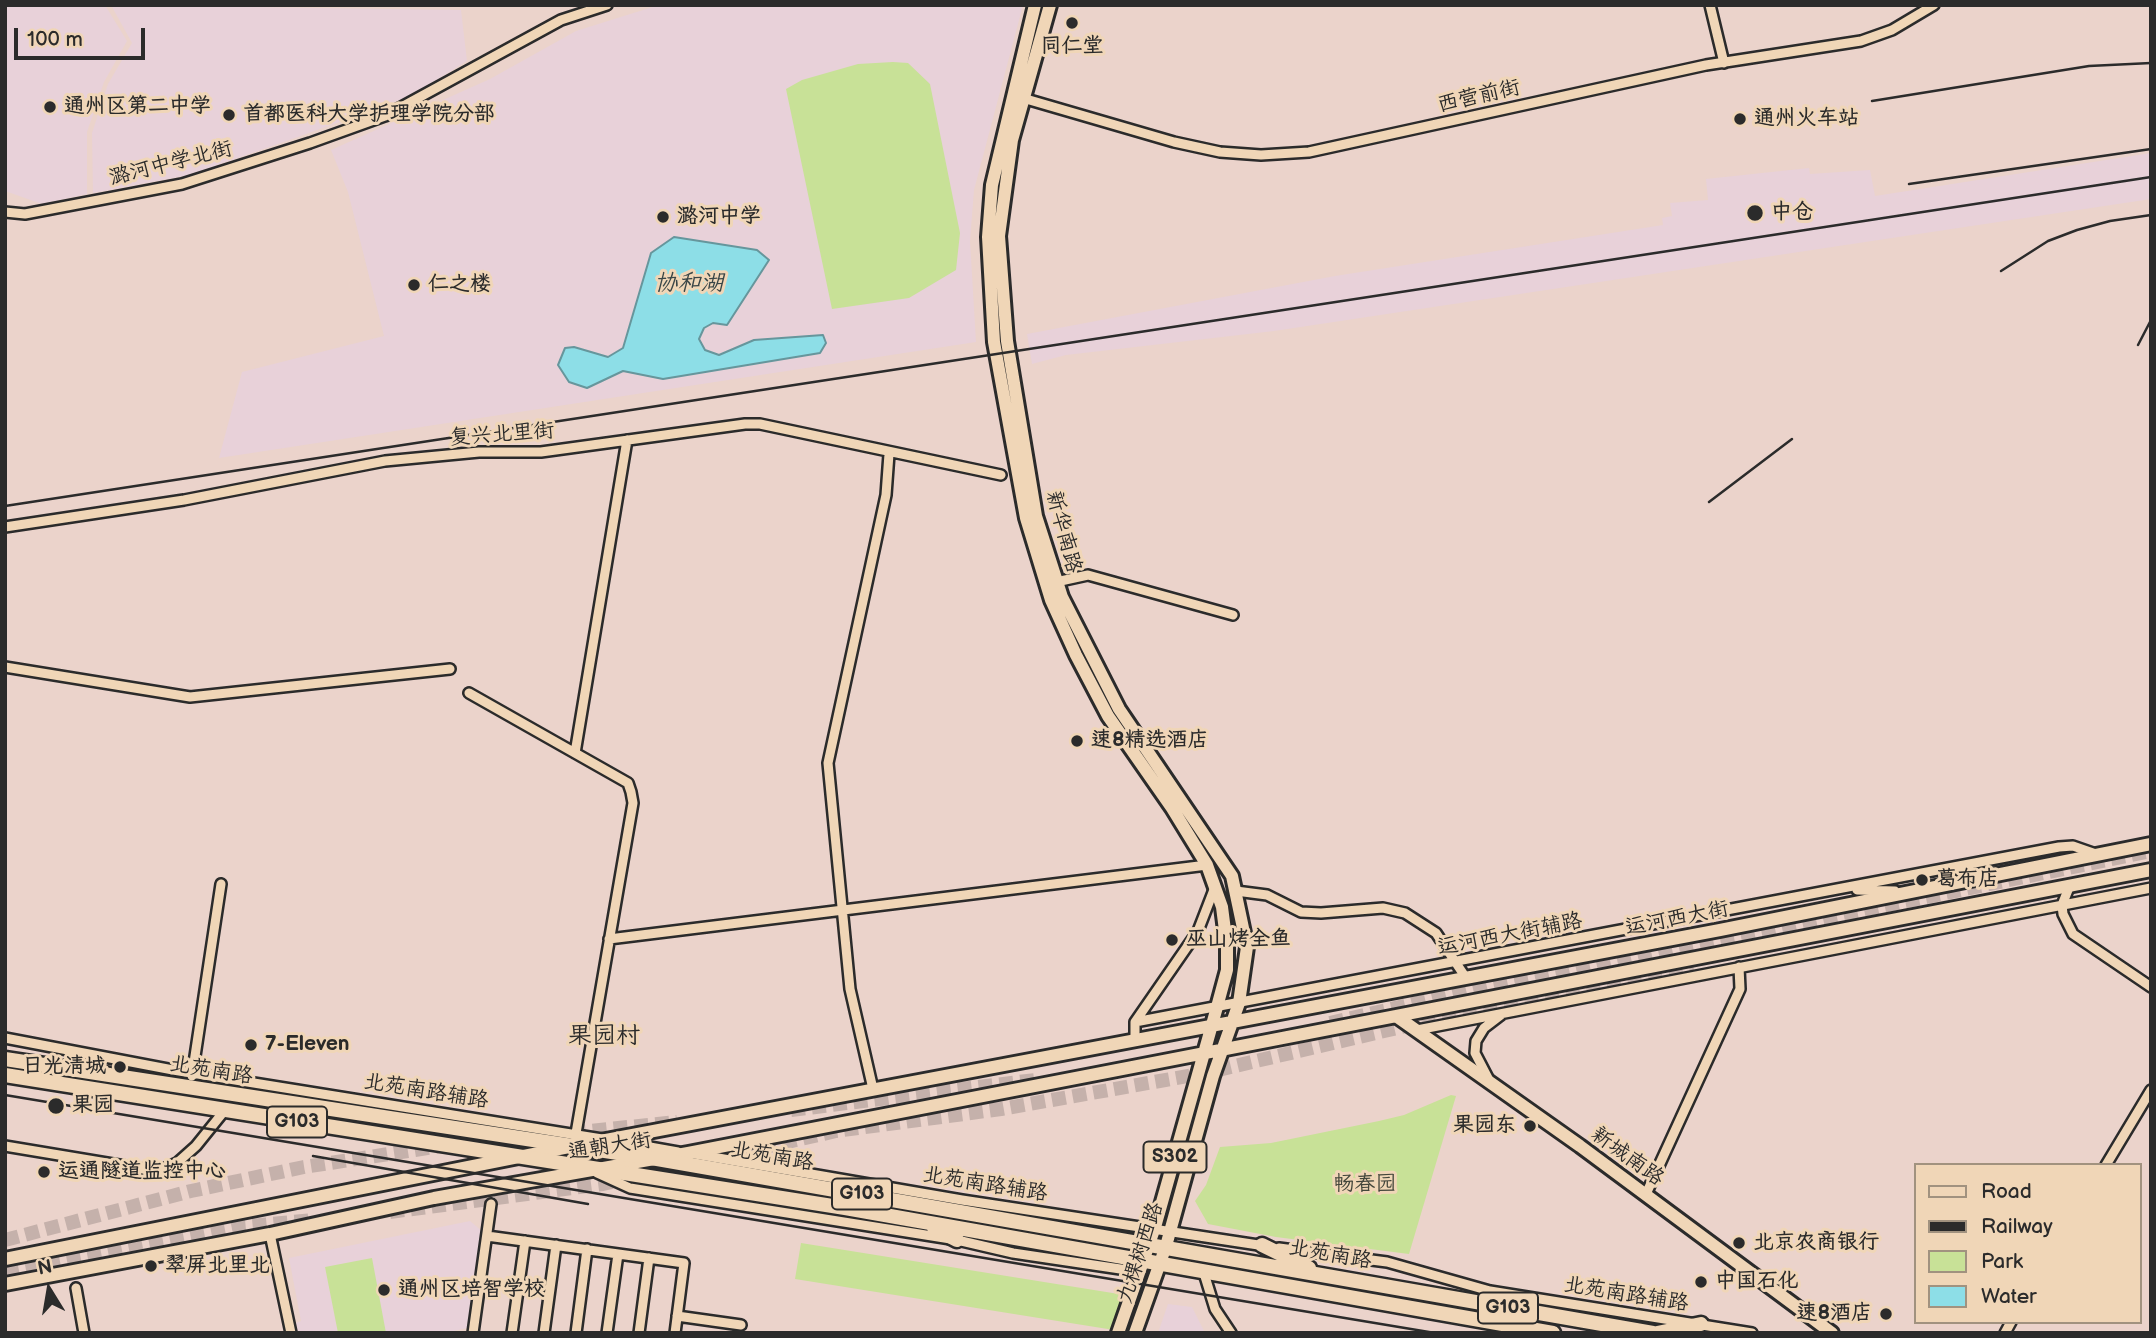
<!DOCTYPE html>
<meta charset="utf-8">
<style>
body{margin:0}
#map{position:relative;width:2156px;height:1338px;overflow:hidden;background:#ebd3cb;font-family:"Balsamiq Sans",sans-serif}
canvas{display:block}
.frame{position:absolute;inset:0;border:7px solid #2b2b2b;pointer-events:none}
.legend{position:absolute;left:1914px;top:1163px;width:228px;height:161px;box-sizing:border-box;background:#f0d6b7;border:2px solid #a1927f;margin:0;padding:9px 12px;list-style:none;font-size:21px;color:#2b2b2b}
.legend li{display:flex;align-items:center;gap:14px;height:35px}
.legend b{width:35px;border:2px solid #a1927f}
.north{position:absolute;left:14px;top:1254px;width:70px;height:70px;-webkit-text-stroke:5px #f0d6b7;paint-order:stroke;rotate:349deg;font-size:19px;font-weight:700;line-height:28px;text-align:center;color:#2b2b2b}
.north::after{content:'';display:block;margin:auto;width:24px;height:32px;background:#2b2b2b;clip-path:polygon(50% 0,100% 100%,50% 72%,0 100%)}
.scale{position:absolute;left:14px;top:28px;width:131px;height:32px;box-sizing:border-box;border:4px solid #2b2b2b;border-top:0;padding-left:9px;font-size:21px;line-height:24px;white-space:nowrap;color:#2b2b2b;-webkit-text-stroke:5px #f0d6b7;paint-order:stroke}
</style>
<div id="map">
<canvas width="2156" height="1338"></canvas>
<div class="frame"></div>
<ul class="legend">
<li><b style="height:9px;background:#f0d6b7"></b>Road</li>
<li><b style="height:9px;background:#2b2b2b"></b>Railway</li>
<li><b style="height:19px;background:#c8e197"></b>Park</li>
<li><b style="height:19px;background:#8ddee7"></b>Water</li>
</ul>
<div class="north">N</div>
<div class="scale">100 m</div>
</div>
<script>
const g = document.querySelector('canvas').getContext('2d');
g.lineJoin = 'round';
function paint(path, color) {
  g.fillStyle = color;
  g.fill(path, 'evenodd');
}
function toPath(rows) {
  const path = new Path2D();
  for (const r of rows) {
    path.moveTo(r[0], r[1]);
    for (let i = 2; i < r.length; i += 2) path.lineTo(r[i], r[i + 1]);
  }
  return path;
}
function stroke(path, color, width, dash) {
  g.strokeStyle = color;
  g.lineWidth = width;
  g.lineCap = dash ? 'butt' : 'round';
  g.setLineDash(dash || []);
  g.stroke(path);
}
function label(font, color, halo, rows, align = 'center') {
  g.font = font + ' "Balsamiq Sans","LXGW WenKai TC",sans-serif';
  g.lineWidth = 6;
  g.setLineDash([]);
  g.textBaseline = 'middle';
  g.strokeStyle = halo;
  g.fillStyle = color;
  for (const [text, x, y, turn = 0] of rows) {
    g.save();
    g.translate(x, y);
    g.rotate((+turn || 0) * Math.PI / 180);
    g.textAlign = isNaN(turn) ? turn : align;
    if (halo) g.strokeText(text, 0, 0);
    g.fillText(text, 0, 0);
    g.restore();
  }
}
paint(toPath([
 [5,5,105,5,127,41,104,82,87,132,87,194,42,204,5,191],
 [111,5,461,10,467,61,411,96,295,138,189,175,93,193,92,133,108,84,132,43],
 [659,5,1023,5,974,190,970,241,976,342,219,458,242,372,384,336,348,192,331,150,490,79,576,31],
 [2151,153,2151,199,1274,331,1066,355,1032,364,1027,334,1335,276,1663,225,1662,218,1672,216,1670,203,1708,200,1706,179,1809,168,1810,174,1870,170,1875,196],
 [470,1221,482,1231,467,1328,445,1333,298,1333,296,1323,301,1321,289,1258],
 [1168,1304,1192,1307,1205,1333,1158,1333]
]), '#e8d1d9');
paint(toPath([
 [893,62,908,63,930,84,960,233,956,270,909,298,832,309,786,89,802,80,858,64],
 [1451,1095,1456,1096,1409,1254,1276,1237,1208,1224,1195,1201,1206,1185,1220,1147,1271,1143,1379,1121,1404,1115],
 [801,1243,1125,1295,1114,1330,795,1279],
 [372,1258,386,1333,338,1333,325,1267]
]), '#c8e197');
const water = toPath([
 [674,237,757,250,769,260,727,325,713,323,704,328,699,339,705,350,719,355,754,340,823,335,826,343,820,353,663,379,623,371,587,388,569,382,558,365,565,348,574,347,608,357,623,348,651,253,674,237]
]);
paint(water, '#8ddee7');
stroke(water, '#66969c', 2);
stroke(toPath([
 [1330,1023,1487,987,2151,851],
 [791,1110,1035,1080],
 [530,1137,677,1122],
 [461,1144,510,1139],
 [390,1212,603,1184,836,1131,1001,1109,1205,1073,1491,1006,1693,965],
 [5,1240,191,1191,304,1167,441,1146],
 [5,1272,238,1227,314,1220]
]), '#c5b1ab', 14, [14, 7]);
const minor = toPath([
 [1710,5,1724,63],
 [1026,99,1174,142,1220,152,1261,155,1309,152,1706,65,1861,41,1892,30,1934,5],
 [5,212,25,214,182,184,310,143,385,116,561,20,607,5],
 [5,527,184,500,385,461,479,452,541,452,745,424,760,424,1001,475],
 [1056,582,1088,575,1233,615],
 [5,667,190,697,450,669],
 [469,693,628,783,631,792,633,803,575,1139],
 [575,753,627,440],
 [2070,885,2062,905,2063,914,2073,934,2151,987],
 [1857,890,1895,891],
 [1236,891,1267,895,1301,912,1321,913,1383,908,1405,913,1436,933,1466,978],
 [609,939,1207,865],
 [1135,1022,2059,847,2073,846,2096,854],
 [1417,1030,2151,888],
 [5,1038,173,1070,602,1139],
 [1135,1040,1135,1022,1198,931,1215,887],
 [192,1076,221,884],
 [1488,1078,1475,1053,1476,1041,1484,1028,1501,1015],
 [873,1089,850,989,828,763,886,495,889,454],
 [616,1141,678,1152],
 [5,1146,149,1170,163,1169,177,1163,196,1146,225,1110],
 [695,1154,962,1200,1265,1246],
 [2106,1165,2151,1090],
 [597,1173,630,1188,957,1240,1013,1253,1127,1270,1141,1261],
 [1646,1194,1740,989,1739,967],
 [270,1234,291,1333],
 [487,1236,684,1263,675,1333],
 [1279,1248,1387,1262,1490,1291,1752,1333],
 [1203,1270,1215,1309,1231,1333],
 [76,1288,84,1333],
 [677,1316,741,1325],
 [473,1333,491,1204],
 [512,1333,525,1241],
 [544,1333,556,1245],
 [576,1333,587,1249],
 [607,1333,618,1254],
 [639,1333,649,1258],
 [2005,1333,2011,1322]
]);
const major = toPath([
 [1035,5,992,185,988,237,994,342,1026,518,1051,600,1076,655,1108,716,1172,808,1207,865,1222,907,1227,946,1227,970,1217,1007,1155,1227,1118,1333],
 [1050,5,1012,140,999,236,1007,341,1036,516,1062,597,1119,709,1232,876,1247,947,1239,1003,1213,1076,1166,1246,1135,1333],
 [1396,1016,1580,1146,1832,1333],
 [5,1259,574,1146,1720,930,2151,844],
 [5,1284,270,1234,434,1198,688,1153,2151,870]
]);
const highway = toPath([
 [5,1059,657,1159,1653,1333],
 [5,1075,845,1208,1553,1333],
 [934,1228,957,1240],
 [1262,1245,1309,1268],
 [1657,1333,1701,1324]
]);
stroke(minor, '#2b2b2b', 14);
stroke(major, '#2b2b2b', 18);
stroke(highway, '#2b2b2b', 19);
stroke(minor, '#f0d6b7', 9);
stroke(major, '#f0d6b7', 12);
stroke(highway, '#f0d6b7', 14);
stroke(toPath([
 [1872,101,2089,66,2151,63],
 [1909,184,2151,149],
 [2001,271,2048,241,2077,230,2110,221,2151,215],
 [2138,345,2151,320],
 [1709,502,1792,439],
 [5,506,2151,177],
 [5,1095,1435,1333],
 [313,1156,588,1204]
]), '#2b2b2b', 2.5);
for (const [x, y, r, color] of [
 [1072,23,7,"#2b2b2b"],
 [50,107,7,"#2b2b2b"],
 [229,115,7,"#2b2b2b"],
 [1740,119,7,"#2b2b2b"],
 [1755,213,9,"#2b2b2b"],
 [663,217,7,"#2b2b2b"],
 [414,285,7,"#2b2b2b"],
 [1077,741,7,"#2b2b2b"],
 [1922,880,7,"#2b2b2b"],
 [1172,940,7,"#2b2b2b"],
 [251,1045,7,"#2b2b2b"],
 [120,1067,7,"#2b2b2b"],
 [56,1106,9,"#2b2b2b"],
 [1530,1126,7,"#2b2b2b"],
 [44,1172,7,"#2b2b2b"],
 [1739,1243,7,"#2b2b2b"],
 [151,1266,7,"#2b2b2b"],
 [1701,1282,7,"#2b2b2b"],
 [384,1290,7,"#2b2b2b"],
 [1886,1314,7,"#2b2b2b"]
]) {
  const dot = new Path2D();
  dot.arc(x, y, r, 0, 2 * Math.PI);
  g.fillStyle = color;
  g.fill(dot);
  stroke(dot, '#f0d6b7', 2.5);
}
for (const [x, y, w] of [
 [297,1122,60],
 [1175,1157,63],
 [862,1194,60],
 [1508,1308,60]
]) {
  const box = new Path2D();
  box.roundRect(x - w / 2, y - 15.5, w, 31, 5);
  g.fillStyle = '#f0d6b7';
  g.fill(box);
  stroke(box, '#2b2b2b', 2);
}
label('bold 19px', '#2b2b2b', null, [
 ["G103",297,1122],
 ["S302",1175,1157],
 ["G103",862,1194],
 ["G103",1508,1308]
]);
label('bold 21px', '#2b2b2b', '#f0d6b7', [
 ["同仁堂",1072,47,"center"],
 ["通州区第二中学",64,107],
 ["首都医科大学护理学院分部",243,115],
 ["通州火车站",1754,119],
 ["中仓",1771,213],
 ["潞河中学",677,217],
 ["仁之楼",428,285],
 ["速8精选酒店",1091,741],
 ["葛布店",1936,880],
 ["巫山烤全鱼",1186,940],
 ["7-Eleven",265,1045],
 ["日光清城",106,1067,"right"],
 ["果园",72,1106],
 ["果园东",1516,1126,"right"],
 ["运通隧道监控中心",58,1172],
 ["北京农商银行",1753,1243],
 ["翠屏北里北",165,1266],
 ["中国石化",1715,1282],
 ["通州区培智学校",398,1290],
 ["速8酒店",1872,1314,"right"]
], 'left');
label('21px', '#2b2b2b', '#f0d6b7', [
 ["西营前街",1479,97,-13],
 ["潞河中学北街",171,164,-14],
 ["复兴北里街",502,435,-4],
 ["新华南路",1063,532,75],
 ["运河西大街",1677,919,-11],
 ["运河西大街辅路",1510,935,-11],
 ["北苑南路",211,1071,9],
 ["北苑南路辅路",426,1092,9],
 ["通朝大街",610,1147,-9],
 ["北苑南路",772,1157,10],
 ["新城南路",1627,1157,36],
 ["北苑南路辅路",985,1185,9],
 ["九棵树西路",1141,1253,-72],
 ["北苑南路",1330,1255,10],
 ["北苑南路辅路",1626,1295,9]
]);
label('21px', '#43463b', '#f0d6b7', [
 ["畅春园",1365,1185]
]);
label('italic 23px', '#3a4647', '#f0d6b7', [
 ["协和湖",689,284]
]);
label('24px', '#2b2b2b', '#f0d6b7', [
 ["果园村",604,1037]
]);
</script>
